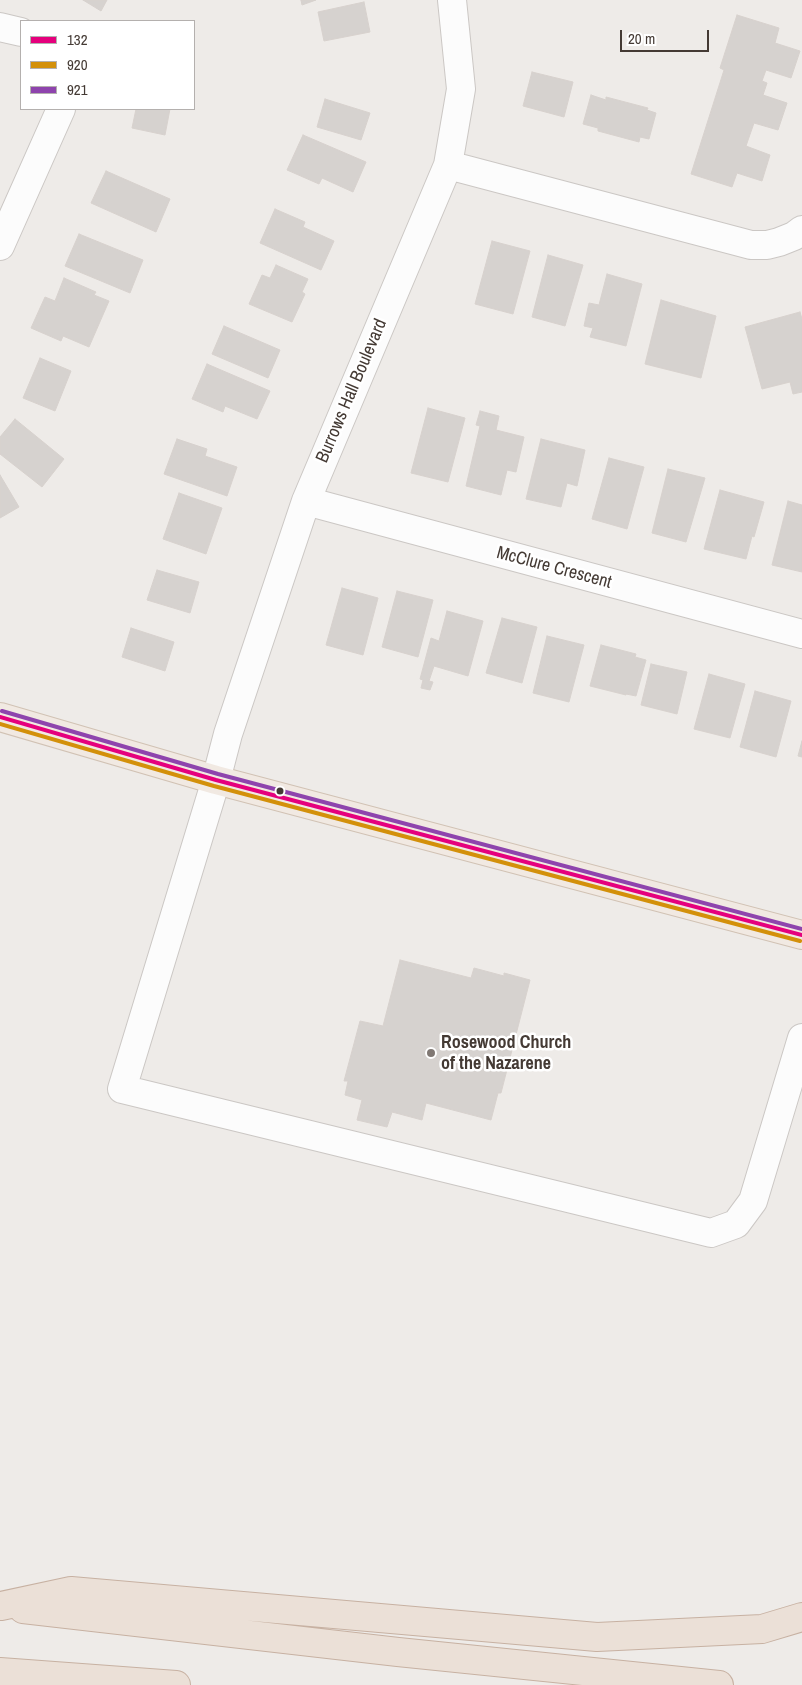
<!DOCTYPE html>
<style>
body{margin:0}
#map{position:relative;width:802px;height:1685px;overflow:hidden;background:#eeebe8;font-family:"Archivo Narrow",sans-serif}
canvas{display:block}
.legend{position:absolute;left:20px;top:20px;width:175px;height:90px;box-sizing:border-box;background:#fff;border:1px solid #b4b0ae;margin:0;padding:6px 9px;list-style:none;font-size:15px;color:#443a34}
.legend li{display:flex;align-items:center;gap:10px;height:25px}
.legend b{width:25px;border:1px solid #b4b0ae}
.scale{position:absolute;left:620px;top:30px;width:89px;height:22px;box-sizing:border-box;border:2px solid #443a34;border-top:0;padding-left:6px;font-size:15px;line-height:18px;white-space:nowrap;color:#443a34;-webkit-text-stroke:4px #fff;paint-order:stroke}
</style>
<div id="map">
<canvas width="802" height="1685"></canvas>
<ul class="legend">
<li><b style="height:6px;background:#e5007d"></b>132</li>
<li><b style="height:6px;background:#d3900a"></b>920</li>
<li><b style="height:6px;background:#8e44ad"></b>921</li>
</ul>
<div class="scale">20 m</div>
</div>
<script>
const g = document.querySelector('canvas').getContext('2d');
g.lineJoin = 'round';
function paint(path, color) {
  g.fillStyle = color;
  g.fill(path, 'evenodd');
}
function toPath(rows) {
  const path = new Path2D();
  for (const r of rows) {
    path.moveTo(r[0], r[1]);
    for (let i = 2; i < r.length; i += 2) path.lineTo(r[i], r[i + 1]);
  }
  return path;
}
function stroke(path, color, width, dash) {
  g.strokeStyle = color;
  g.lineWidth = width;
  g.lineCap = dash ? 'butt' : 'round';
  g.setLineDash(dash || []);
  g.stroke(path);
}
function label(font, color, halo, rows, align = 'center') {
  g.font = font + ' "Archivo Narrow",sans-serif';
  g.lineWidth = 5;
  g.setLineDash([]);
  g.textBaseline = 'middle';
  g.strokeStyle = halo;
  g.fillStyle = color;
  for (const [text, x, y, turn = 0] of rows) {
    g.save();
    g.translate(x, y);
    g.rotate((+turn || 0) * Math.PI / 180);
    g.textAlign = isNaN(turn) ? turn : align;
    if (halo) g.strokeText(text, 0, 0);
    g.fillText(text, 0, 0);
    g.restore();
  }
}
const building = toPath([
 [83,0,107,0,101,11,83,0],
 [301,0,316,0,302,5,301,0],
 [364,2,370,32,324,41,318,12,364,2],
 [737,15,779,28,775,43,800,51,791,78,766,70,762,81,767,83,763,95,787,103,778,130,754,123,746,146,770,155,762,181,737,173,732,187,691,174,724,70,720,68,737,15],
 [532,72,573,82,564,117,523,106,532,72],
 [591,95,606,100,606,97,648,108,647,110,656,113,649,139,640,137,639,142,598,131,598,128,583,124,591,95],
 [325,99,370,113,361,140,317,127,325,99],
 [136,109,170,109,165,135,132,128,136,109],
 [303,135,366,162,353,192,322,178,319,184,287,170,303,135],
 [106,171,170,199,156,232,91,203,106,171],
 [275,209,305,222,303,227,334,241,321,270,260,243,275,209],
 [79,234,143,260,130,293,65,266,79,234],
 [492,241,530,251,513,314,475,304,492,241],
 [548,255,583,265,565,326,532,317,548,255],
 [276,265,308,279,302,292,305,294,292,322,249,304,262,275,270,278,276,265],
 [607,274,642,284,626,346,590,337,593,328,584,326,589,303,599,305,607,274],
 [64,278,96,292,94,295,109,301,89,347,63,336,61,341,31,328,45,297,55,301,64,278],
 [661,300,716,316,701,378,645,364,661,300],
 [800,312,802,319,802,392,793,394,790,382,762,389,745,327,800,312],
 [224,326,280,350,268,378,212,354,224,326],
 [40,358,71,371,55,411,23,398,40,358],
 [207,364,270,391,257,419,225,406,223,412,192,399,207,364],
 [428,408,465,418,448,482,411,473,428,408],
 [480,411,499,416,496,430,524,437,516,472,507,470,501,495,466,486,480,426,476,425,480,411],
 [15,419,64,459,42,487,0,454,0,437,15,419],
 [177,439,207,449,205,456,237,467,227,496,164,474,177,439],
 [541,439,585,450,577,486,567,483,561,507,526,499,541,439],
 [609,458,644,467,627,529,592,519,609,458],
 [668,469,705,478,686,542,652,533,668,469],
 [0,475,19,507,0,518,0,475],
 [720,490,764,502,754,537,752,536,746,559,704,549,720,490],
 [179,493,222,508,206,554,163,539,179,493],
 [788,501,802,505,802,572,772,565,788,501],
 [157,570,199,582,190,613,147,600,157,570],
 [342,588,378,598,363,655,326,645,342,588],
 [397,591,433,600,418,657,382,647,397,591],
 [447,611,483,621,468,676,434,666,429,681,433,682,430,690,421,688,423,680,420,679,431,638,439,641,447,611],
 [502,618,537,627,522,683,486,673,502,618],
 [131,628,174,642,165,671,122,657,131,628],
 [547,636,584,645,569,702,533,693,547,636],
 [601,645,636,654,635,657,646,660,636,696,626,694,626,695,590,686,601,645],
 [651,664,687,672,677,714,641,705,651,664],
 [709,674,745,684,730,738,694,729,709,674],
 [755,691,791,701,776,757,740,747,755,691],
 [802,741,802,757,798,756,802,741],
 [400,960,471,978,474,968,504,976,504,973,530,980,501,1093,498,1093,491,1120,426,1103,422,1120,392,1112,387,1127,357,1120,362,1100,345,1095,348,1081,344,1081,360,1021,383,1026,400,960]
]);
paint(building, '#d6d2cf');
stroke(building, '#d7d1cd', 1);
const minor = toPath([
 [452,0,461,89,448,165,306,501,228,734,216,780,122,1089,711,1233,736,1224,753,1201,802,1038],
 [0,27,21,32],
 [448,165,751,245,767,245,779,242,794,236,802,230],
 [0,246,61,109],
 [306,501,802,634]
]);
const major = toPath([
 [0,717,216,780,802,935]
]);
const highway = toPath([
 [1,1606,71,1591,597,1637,762,1629,802,1617],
 [23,1609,398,1652,719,1685],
 [0,1672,176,1685]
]);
stroke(minor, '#cbc7c4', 30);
stroke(major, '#d1c2b4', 30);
stroke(highway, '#c7b1a2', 30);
stroke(minor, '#fcfcfc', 28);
stroke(major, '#f1e9e2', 28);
stroke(highway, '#ebe0d7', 28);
stroke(toPath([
 [0,717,216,780,802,935]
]), '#e5007d', 4);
stroke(toPath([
 [0,724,214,786,800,941]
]), '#d3900a', 4);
stroke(toPath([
 [2,711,218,774,802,929]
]), '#8e44ad', 4);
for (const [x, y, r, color] of [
 [280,791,4.5,"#443a34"],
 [431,1053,5,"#807873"]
]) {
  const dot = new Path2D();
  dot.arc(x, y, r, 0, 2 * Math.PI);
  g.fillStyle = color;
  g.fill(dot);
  stroke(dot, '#fff', 2);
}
label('18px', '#443a34', '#fff', [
 ["Burrows Hall Boulevard",352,391,-67],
 ["McClure Crescent",554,568,15]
]);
label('bold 18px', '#443a34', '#fff', [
 ["Rosewood Church",441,1043],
 ["of the Nazarene",441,1064]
], 'left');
</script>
